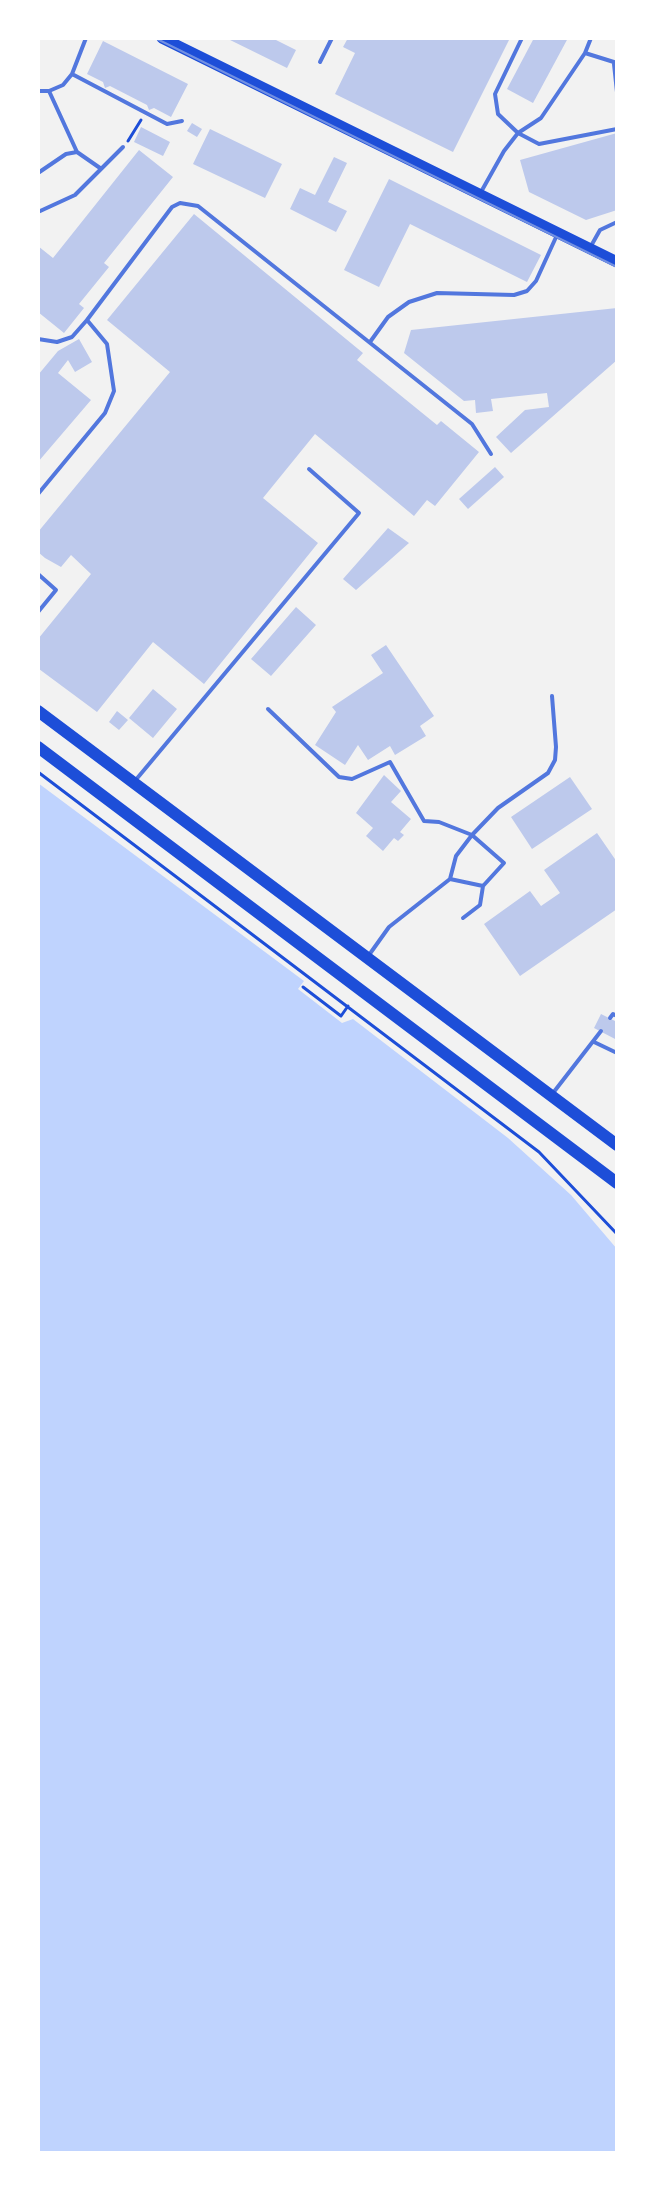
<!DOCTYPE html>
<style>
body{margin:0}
#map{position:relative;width:655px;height:2191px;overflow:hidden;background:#f2f2f2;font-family:"Open Sans",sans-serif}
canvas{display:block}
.frame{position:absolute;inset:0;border:40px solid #fff;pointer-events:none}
</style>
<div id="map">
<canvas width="655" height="2191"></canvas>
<div class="frame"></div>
</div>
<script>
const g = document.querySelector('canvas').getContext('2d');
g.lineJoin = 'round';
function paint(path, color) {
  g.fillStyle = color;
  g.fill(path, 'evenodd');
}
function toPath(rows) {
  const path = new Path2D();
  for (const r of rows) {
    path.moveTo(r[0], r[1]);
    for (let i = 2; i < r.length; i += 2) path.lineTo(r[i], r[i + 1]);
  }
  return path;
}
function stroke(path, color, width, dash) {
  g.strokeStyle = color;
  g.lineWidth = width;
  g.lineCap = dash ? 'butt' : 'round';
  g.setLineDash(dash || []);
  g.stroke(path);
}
paint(toPath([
 [38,783,304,981,298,989,342,1023,353,1019,508,1138,571,1195,617,1249,617,2153,38,2153]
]), '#bfd3fe');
paint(toPath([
 [226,38,272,38,296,50,287,68],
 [348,38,510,38,453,152,335,94,355,53,343,47],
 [534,38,568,38,533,103,507,89],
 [103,41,188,84,171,117,154,108,149,110,147,105,110,86,105,88,103,82,87,74],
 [192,123,202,129,197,137,187,131],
 [141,127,170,142,163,156,134,142],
 [210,129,282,164,265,198,193,164],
 [617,133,617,210,586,220,529,192,520,160],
 [139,150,173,177,104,263,109,267,79,304,84,308,64,333,38,312,38,246,53,258],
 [334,157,347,163,328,202,347,211,336,232,290,209,300,188,315,195],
 [389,179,541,255,527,282,410,224,379,287,344,270],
 [194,214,363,353,357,360,437,425,441,421,479,452,435,506,427,500,414,516,315,434,263,498,318,543,204,684,153,642,97,712,39,669,38,639,91,574,71,555,61,567,45,558,38,552,38,532,170,372,107,320],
 [617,308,617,360,511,453,496,437,525,410,549,407,547,393,491,399,493,411,476,413,475,400,464,401,404,353,411,330],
 [79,339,92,362,75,372,68,360,58,373,91,400,38,462,38,375,58,351],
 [495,467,504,477,468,509,459,499],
 [388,528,409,543,356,590,343,579],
 [296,607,316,625,271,676,251,659],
 [386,645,434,716,420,726,426,736,395,755,390,746,368,760,358,745,345,765,315,745,336,712,332,707,383,673,371,655],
 [153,689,177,709,153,738,129,718],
 [117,711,128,720,119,730,109,722],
 [384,775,401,791,391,802,411,819,400,832,404,835,398,841,394,838,383,851,366,836,373,828,356,813],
 [570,777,592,809,532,849,511,817],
 [597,833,617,862,617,909,520,976,484,924,530,891,541,906,560,893,544,870],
 [601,1014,617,1022,617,1040,594,1028]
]), '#bdc9ec');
stroke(toPath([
 [128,141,141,120],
 [38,772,539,1152,617,1234],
 [303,987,341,1016,348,1006]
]), '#1d4ed8', 3);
stroke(toPath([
 [522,38,495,94,498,114,518,133,539,144,617,129],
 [585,53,591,38],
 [320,62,332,38],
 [614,64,617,92],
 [72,74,167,124,182,121],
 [38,91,49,91,63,85,72,74,86,38],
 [49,91,77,152],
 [38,173,66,154,77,152,100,168],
 [481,192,504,151,518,133,541,118,585,53,617,63],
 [38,212,75,195,123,147],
 [591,246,600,230,617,222],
 [38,339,57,342,72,337,87,320],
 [370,342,388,317,409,302,437,293,514,295,527,291,536,281,557,235],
 [38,494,105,413,114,391,107,344,87,320,172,207,180,203,198,206,472,424,491,454],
 [38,574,56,590,38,612],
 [268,709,339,777,352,779,390,762,424,821,439,822,472,835,498,808,548,773,555,760,556,747,552,696],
 [134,782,359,513,309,469],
 [463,918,480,905,483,886],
 [369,955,389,927,450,879,483,886,504,863,472,835,456,856,450,879],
 [610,1018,613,1014,617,1016],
 [594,1042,617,1053],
 [553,1093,601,1031]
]), '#5277de', 4);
stroke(toPath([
 [162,38,617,262]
]), '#1d4ed8', 11);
stroke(toPath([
 [38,711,617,1145],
 [38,747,617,1183]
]), '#1d4ed8', 12);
stroke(toPath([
 [155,38,617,267]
]), '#7290e2', 2);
</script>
